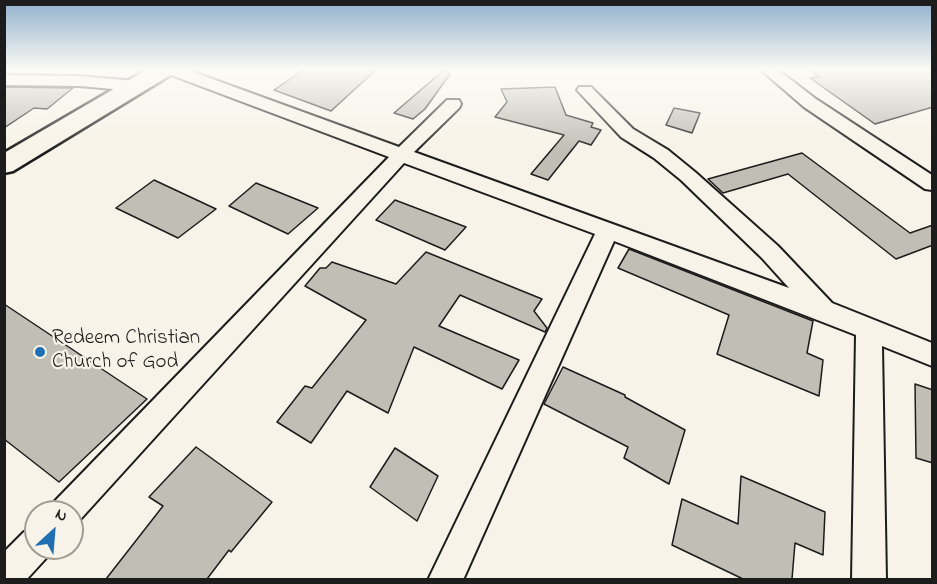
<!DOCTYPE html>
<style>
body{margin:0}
#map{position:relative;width:937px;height:584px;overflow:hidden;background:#f7f3e8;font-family:"Indie Flower",sans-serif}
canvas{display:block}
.frame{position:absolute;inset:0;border:6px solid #1c1c1c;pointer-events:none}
.north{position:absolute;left:24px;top:500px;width:60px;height:60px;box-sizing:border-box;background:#f7f3e8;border:2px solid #9f9d96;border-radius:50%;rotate:26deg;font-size:16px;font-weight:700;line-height:24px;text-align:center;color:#1c1c1c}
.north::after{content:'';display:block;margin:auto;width:21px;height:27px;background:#1f6fb2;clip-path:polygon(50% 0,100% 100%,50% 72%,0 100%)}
</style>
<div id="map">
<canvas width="937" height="584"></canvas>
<div class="frame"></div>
<div class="north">N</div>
</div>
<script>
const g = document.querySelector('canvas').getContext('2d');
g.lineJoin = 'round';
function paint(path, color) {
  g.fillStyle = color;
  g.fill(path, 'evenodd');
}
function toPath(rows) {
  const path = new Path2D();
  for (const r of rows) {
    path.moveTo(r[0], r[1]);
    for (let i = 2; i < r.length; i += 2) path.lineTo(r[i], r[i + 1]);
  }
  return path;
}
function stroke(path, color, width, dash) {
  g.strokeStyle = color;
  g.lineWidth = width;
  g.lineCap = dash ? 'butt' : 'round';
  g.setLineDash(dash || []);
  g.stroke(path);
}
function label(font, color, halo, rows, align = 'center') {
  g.font = font + ' "Indie Flower",sans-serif';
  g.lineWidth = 4.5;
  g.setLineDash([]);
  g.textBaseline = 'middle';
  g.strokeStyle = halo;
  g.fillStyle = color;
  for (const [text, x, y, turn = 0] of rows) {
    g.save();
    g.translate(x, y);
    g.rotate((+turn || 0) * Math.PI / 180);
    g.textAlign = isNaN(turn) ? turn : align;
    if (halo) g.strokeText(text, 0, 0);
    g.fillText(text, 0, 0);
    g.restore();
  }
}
const building = toPath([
 [305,69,377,69,331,111,274,90,305,69],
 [445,69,450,74,425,109,413,119,394,113,445,69],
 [809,69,933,69,933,107,875,124,810,78,820,77,809,69],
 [4,87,73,88,47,109,34,108,4,128,4,87],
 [555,87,566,115,593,123,591,127,601,130,591,145,579,141,548,180,531,174,564,135,495,117,507,102,501,89,555,87],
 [674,108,700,113,692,133,666,125,674,108],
 [802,153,910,233,933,225,933,245,896,259,788,174,723,193,708,179,802,153],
 [154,180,216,209,178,238,116,208,154,180],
 [256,183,318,208,288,234,229,206,256,183],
 [395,200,466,227,445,250,376,220,395,200],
 [629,249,813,321,807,353,823,360,819,396,717,354,729,315,618,268,629,249],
 [426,252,542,299,534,311,547,328,545,332,460,295,439,326,519,360,502,389,414,347,388,413,347,391,311,443,277,422,305,386,312,388,366,320,305,286,320,268,326,268,332,262,396,284,426,252],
 [4,304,147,399,59,482,4,439,4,304],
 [563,367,625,395,625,397,685,430,669,484,624,458,628,447,544,404,563,367],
 [915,384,933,390,933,463,916,458,915,384],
 [196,447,272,502,231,552,229,550,207,579,106,579,163,506,149,497,196,447],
 [395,448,438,476,417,521,370,487,395,448],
 [741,476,825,512,823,555,795,543,792,579,743,579,672,545,682,499,738,524,741,476]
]);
paint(building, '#c0beb5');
stroke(building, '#1c1c1c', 1.5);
const minor = toPath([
 [162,69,185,69,399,147,447,100,459,100,461,104,459,108,414,152,789,288,762,258,681,180,654,158,621,137,577,90,579,87,591,87,633,129,668,150,695,172,778,246,832,303,932,343,932,366,882,346,886,580,852,580,856,335,614,241,463,580,428,580,595,234,404,163,77,523,72,526,72,512,50,512,55,501,389,157,163,72,162,69],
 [760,69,777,69,816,99,932,175,932,190,925,189,804,107,760,69],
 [4,75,79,76,136,81,144,86,136,91,79,86,4,85,4,75],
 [36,527,36,548,51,548,48,556,26,580,4,580,4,552,24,532,36,527]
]);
const highway = toPath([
 [148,69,174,69,172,74,13,171,4,173,4,153,148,69]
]);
stroke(minor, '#1c1c1c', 4);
stroke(highway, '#1c1c1c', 5);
paint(minor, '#f7f3e8');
paint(highway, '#f7f3e8');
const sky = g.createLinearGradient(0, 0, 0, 151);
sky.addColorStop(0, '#90b0cc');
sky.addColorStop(0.46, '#fbfaf5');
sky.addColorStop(1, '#fbfaf500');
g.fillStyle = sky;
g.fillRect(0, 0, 937, 151);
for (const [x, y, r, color] of [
 [40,352,6,"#1f6fb2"]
]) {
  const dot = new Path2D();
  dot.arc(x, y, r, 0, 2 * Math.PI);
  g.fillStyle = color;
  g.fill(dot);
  stroke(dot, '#f7f3e8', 2);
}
label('21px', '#1c1c1c', '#f7f3e8', [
 ["Redeem Christian",52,340],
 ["Church of God",52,364]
], 'left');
</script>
